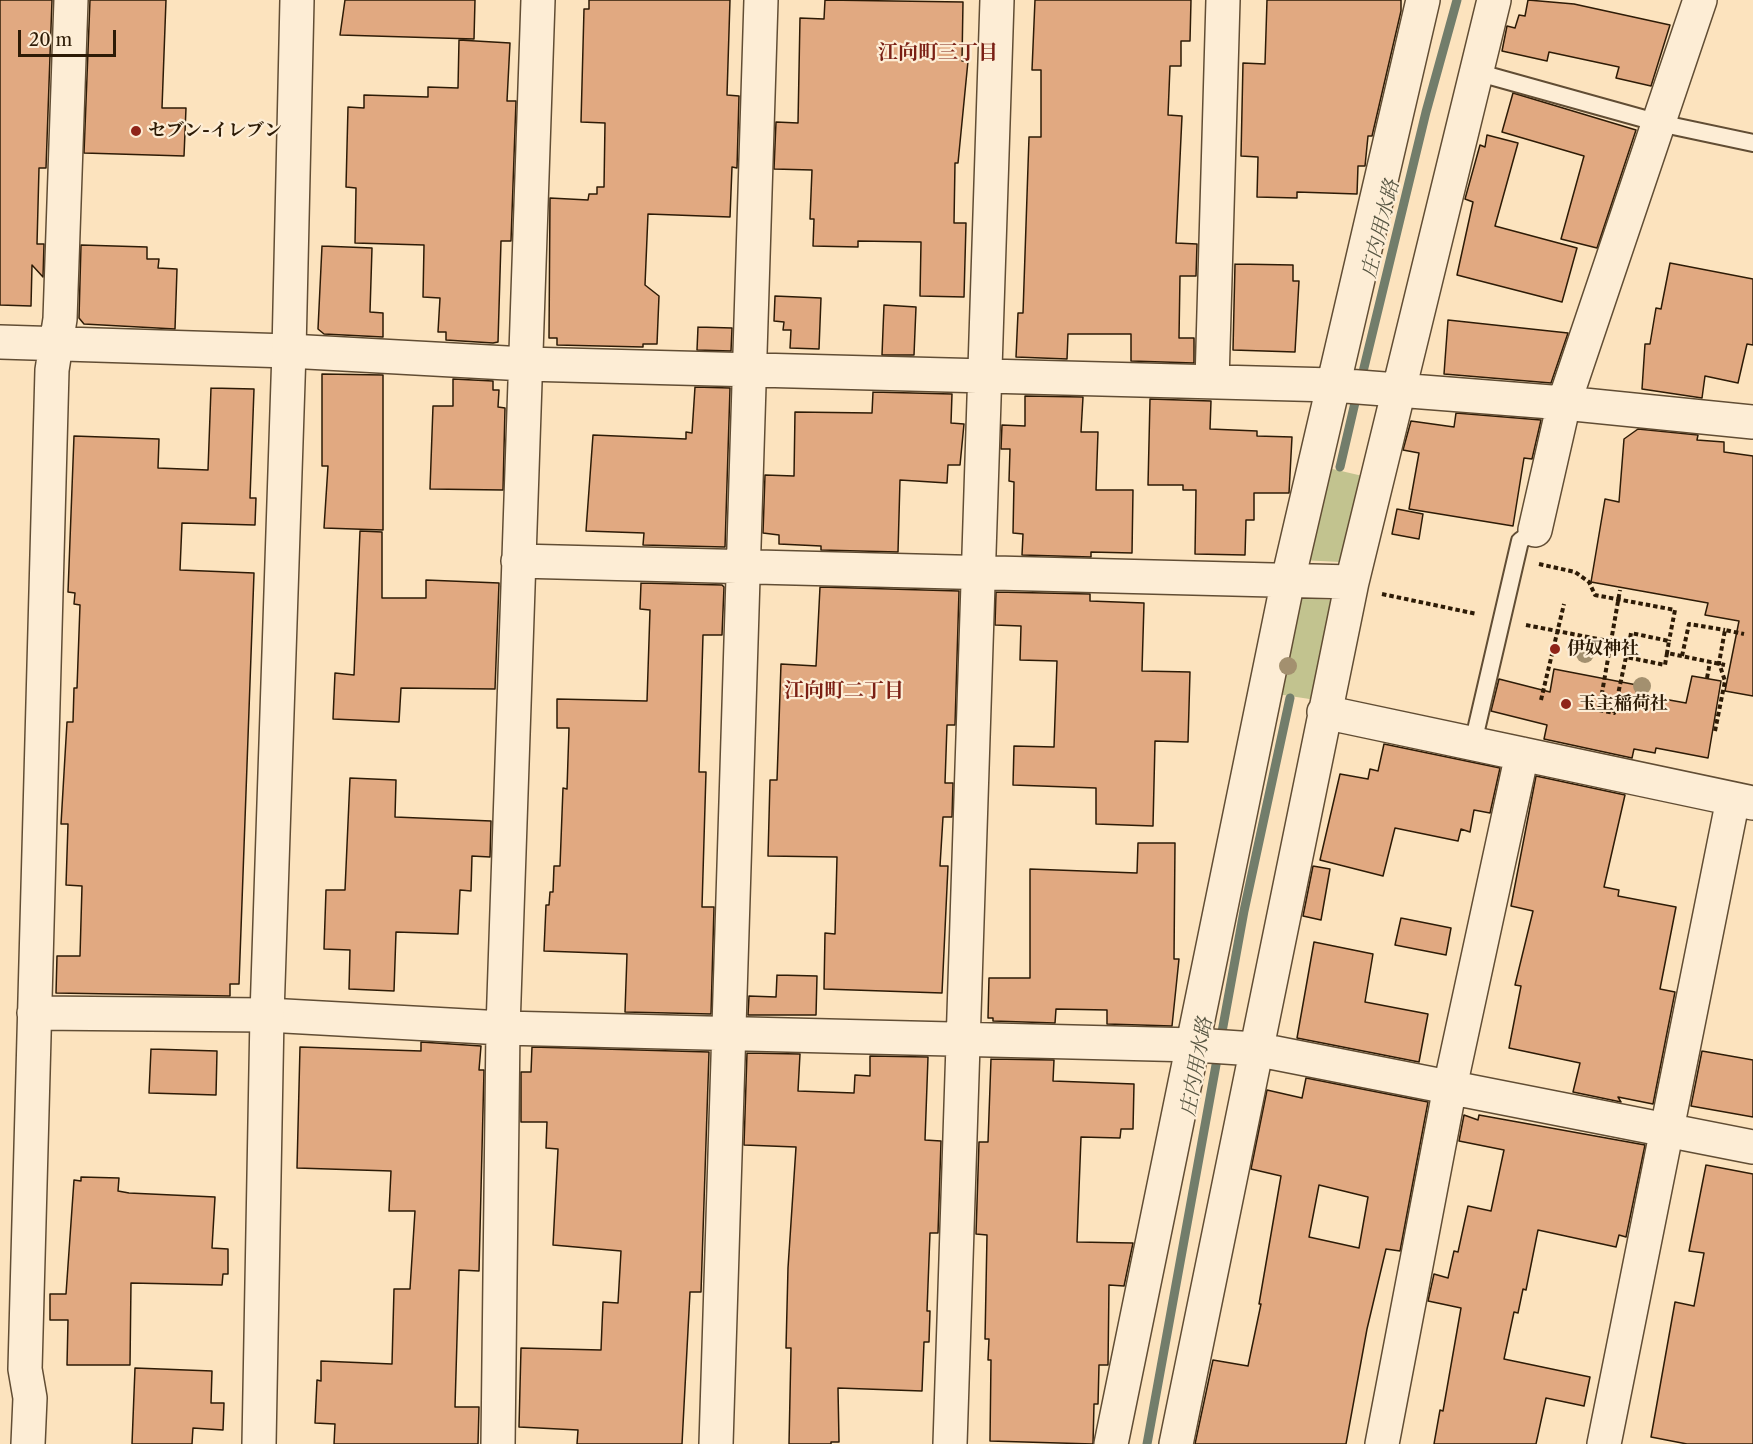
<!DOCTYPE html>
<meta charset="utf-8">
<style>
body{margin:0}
#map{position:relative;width:1753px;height:1444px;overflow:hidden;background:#fce3be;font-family:"Libre Caslon Text",serif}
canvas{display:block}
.scale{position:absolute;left:18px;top:30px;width:98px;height:27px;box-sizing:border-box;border:3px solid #2d1b06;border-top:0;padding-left:8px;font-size:18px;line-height:21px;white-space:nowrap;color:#2d1b06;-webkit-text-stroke:4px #fdedd5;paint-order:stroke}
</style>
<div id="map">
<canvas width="1753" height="1444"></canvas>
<div class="scale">20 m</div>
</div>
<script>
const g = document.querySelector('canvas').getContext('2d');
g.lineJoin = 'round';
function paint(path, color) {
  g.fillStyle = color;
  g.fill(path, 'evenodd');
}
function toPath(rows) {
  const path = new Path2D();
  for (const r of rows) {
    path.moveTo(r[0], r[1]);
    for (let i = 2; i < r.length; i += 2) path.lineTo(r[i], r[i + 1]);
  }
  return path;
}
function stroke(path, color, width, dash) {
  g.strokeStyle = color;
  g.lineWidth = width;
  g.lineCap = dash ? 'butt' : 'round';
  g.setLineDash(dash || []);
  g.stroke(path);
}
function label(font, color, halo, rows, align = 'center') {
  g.font = font + ' "Libre Caslon Text","Noto Serif JP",serif';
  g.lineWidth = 4.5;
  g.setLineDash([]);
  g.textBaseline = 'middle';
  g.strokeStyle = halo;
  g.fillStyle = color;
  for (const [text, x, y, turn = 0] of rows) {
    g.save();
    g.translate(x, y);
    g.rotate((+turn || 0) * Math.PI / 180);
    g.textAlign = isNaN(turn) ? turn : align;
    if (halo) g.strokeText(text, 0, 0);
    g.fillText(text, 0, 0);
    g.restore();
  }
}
paint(toPath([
 [1324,467,1367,477,1340,562,1301,560],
 [1299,598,1334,600,1316,700,1277,694]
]), '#c2c38f');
stroke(toPath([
 [1361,380,1426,112,1457,0],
 [1340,467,1357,394],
 [1147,1444,1244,911,1290,698]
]), '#727d6b', 9);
const building = toPath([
 [0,0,52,0,46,168,39,168,37,244,44,244,43,277,32,265,31,306,0,305,0,0],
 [90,0,166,0,162,108,186,108,184,156,84,153,90,0],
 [345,0,475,0,474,39,340,35,345,0],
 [589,0,730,0,727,95,739,96,737,168,732,167,730,217,648,214,645,285,659,296,657,344,643,344,643,347,557,345,557,338,549,338,550,198,588,200,589,194,597,194,597,187,604,187,605,123,581,122,584,9,589,9,589,0],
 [825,0,963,2,962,61,968,61,958,163,955,163,954,223,966,223,964,297,920,296,921,242,858,241,858,247,813,246,814,219,810,219,812,170,774,169,776,122,798,123,800,18,824,19,825,0],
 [1035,0,1191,0,1190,41,1181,41,1181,66,1170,66,1168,115,1182,116,1176,243,1197,244,1196,276,1180,276,1179,338,1194,338,1194,363,1131,361,1131,334,1068,334,1067,359,1016,357,1018,313,1023,313,1029,137,1041,137,1041,70,1032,70,1035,0],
 [1267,0,1401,0,1401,11,1372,136,1368,136,1365,166,1358,166,1357,194,1297,192,1297,198,1257,197,1258,157,1241,156,1243,63,1265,64,1267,0],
 [1528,0,1574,4,1670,25,1651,86,1616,78,1619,67,1549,52,1547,61,1502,51,1507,26,1515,28,1519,15,1525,16,1528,0],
 [459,40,510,43,507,101,516,101,511,241,501,241,498,342,493,343,446,340,446,332,438,332,440,298,423,297,424,245,355,243,356,188,346,187,348,107,364,108,364,95,428,97,428,87,458,88,459,40],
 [1513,93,1636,130,1597,248,1561,239,1584,156,1502,132,1513,93],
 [1487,135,1518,143,1495,226,1577,248,1562,302,1457,275,1473,202,1465,199,1480,145,1485,147,1487,135],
 [81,245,147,247,147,259,159,259,158,268,177,269,175,329,84,324,79,318,81,245],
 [322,246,372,248,370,312,383,313,383,337,324,334,318,329,322,246],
 [1670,263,1753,279,1753,345,1747,344,1738,383,1705,376,1702,398,1642,389,1645,344,1650,344,1656,308,1661,309,1670,263],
 [1235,264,1293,265,1293,281,1299,281,1295,352,1233,350,1235,264],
 [775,296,821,298,819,349,790,348,791,330,783,330,784,322,774,321,775,296],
 [884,305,916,307,914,355,882,355,884,305],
 [1448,320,1568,333,1551,383,1444,374,1448,320],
 [698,327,732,328,731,351,697,350,698,327],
 [322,374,383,375,383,530,324,528,328,466,322,466,322,374],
 [453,379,493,381,493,390,499,390,498,407,505,408,503,490,430,489,433,406,453,406,453,379],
 [695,387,730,388,725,547,643,545,644,533,586,531,593,435,686,439,686,432,692,433,695,387],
 [211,388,254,389,250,498,256,498,255,525,182,523,180,570,254,573,239,984,230,984,230,996,56,993,57,956,80,956,82,886,66,885,68,824,61,824,67,722,73,722,74,688,77,688,80,605,74,604,75,593,68,592,74,436,159,439,158,468,208,470,211,388],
 [873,392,952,394,951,423,964,424,960,465,948,465,947,483,900,480,898,552,821,550,821,546,779,544,779,535,763,533,765,475,794,476,795,412,872,413,873,392],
 [1025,396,1083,397,1081,432,1098,432,1096,490,1133,490,1132,553,1091,552,1091,557,1022,555,1023,534,1013,533,1014,482,1009,481,1010,449,1001,449,1002,425,1025,426,1025,396],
 [1150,399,1211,401,1210,429,1257,431,1257,436,1292,437,1289,493,1254,493,1254,520,1246,520,1245,555,1195,554,1196,490,1183,490,1183,485,1148,485,1150,399],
 [1456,413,1541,420,1532,459,1524,458,1513,526,1409,509,1419,453,1403,450,1411,421,1454,427,1456,413],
 [1638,429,1698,435,1697,440,1724,442,1724,452,1753,456,1753,696,1725,691,1739,621,1705,615,1708,603,1591,582,1605,499,1619,502,1624,439,1638,429],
 [1397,509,1423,514,1419,539,1392,534,1397,509],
 [360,531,382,532,382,598,426,598,426,580,499,583,495,689,401,688,399,722,333,719,335,673,354,675,360,531],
 [641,583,722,585,724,587,722,635,703,635,699,772,706,772,702,907,714,907,711,1014,625,1012,627,954,544,951,546,905,549,905,550,892,553,892,554,866,560,866,563,788,567,789,569,728,557,728,557,699,647,701,650,610,640,609,641,583],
 [820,587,959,591,955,725,947,725,945,783,953,783,952,817,943,817,940,866,948,866,942,993,824,989,825,933,835,934,837,857,768,856,770,780,777,780,781,664,816,666,820,587],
 [996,592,1090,594,1090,601,1144,603,1142,671,1190,672,1188,742,1155,741,1153,826,1096,824,1096,788,1013,785,1014,746,1054,747,1057,661,1020,660,1021,626,995,625,996,592],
 [1554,669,1637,685,1636,694,1686,703,1692,676,1721,681,1708,758,1656,748,1655,753,1634,749,1632,758,1544,739,1547,725,1491,711,1499,679,1550,692,1554,669],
 [1384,744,1500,768,1490,813,1474,810,1470,832,1461,829,1458,841,1395,828,1383,876,1320,860,1340,774,1368,779,1370,769,1378,771,1384,744],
 [1536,776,1625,795,1604,887,1619,890,1618,896,1676,907,1660,989,1675,992,1653,1104,1618,1097,1621,1102,1573,1092,1580,1063,1509,1048,1521,986,1515,985,1533,911,1511,906,1536,776],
 [350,778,396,780,395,817,491,821,490,857,472,856,471,891,460,890,458,934,396,932,394,991,349,989,350,950,324,949,326,890,345,890,350,778],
 [1138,843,1175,843,1174,959,1179,959,1172,1026,1107,1024,1107,1010,1056,1009,1055,1023,993,1021,993,1018,988,1018,989,978,1030,978,1030,869,1137,873,1138,843],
 [1313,866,1330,869,1321,920,1303,916,1313,866],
 [1401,918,1451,928,1446,955,1395,945,1401,918],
 [1314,942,1373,954,1365,1002,1428,1014,1419,1062,1297,1038,1314,942],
 [777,975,817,976,816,1015,748,1015,749,996,776,997,777,975],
 [421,1042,481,1046,479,1070,484,1070,479,1271,459,1270,455,1407,479,1407,478,1444,334,1444,335,1424,315,1423,317,1380,321,1381,321,1361,392,1364,394,1289,410,1289,415,1211,389,1211,391,1171,297,1168,300,1047,421,1051,421,1042],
 [532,1047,709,1052,701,1292,690,1292,682,1444,577,1444,578,1430,519,1427,521,1348,601,1350,603,1302,618,1303,621,1251,553,1245,558,1149,546,1148,547,1122,521,1122,521,1072,531,1072,532,1047],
 [151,1049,217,1051,216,1095,149,1093,151,1049],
 [1702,1051,1753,1060,1753,1117,1691,1106,1702,1051],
 [747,1053,800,1054,798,1091,854,1093,855,1075,870,1076,870,1056,928,1057,925,1140,941,1141,938,1233,930,1233,927,1311,930,1311,929,1342,924,1342,922,1391,838,1388,839,1442,831,1442,831,1444,789,1444,791,1348,786,1348,788,1268,796,1147,744,1145,747,1053],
 [991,1059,1054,1060,1053,1081,1134,1084,1133,1129,1121,1129,1120,1138,1081,1137,1077,1242,1133,1243,1124,1286,1109,1285,1108,1365,1099,1365,1098,1404,1094,1404,1093,1444,990,1441,991,1360,988,1360,989,1339,985,1339,987,1235,976,1234,979,1142,988,1142,991,1059],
 [1306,1078,1428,1102,1400,1251,1386,1249,1367,1329,1346,1444,1195,1444,1213,1360,1248,1366,1261,1304,1259,1304,1281,1176,1251,1169,1267,1090,1302,1098,1306,1078],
 [1319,1185,1368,1197,1359,1248,1309,1237,1319,1185],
 [1464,1115,1478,1120,1479,1115,1645,1145,1626,1237,1619,1235,1616,1247,1538,1230,1526,1290,1523,1289,1518,1313,1514,1312,1504,1359,1590,1377,1584,1406,1546,1398,1536,1444,1434,1444,1440,1410,1443,1411,1461,1308,1428,1301,1434,1274,1448,1278,1454,1251,1458,1252,1468,1206,1491,1211,1504,1150,1459,1141,1464,1115],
 [1706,1165,1753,1174,1753,1444,1687,1444,1651,1437,1675,1302,1694,1306,1704,1253,1689,1251,1706,1165],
 [81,1177,119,1178,118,1191,129,1193,215,1197,212,1248,228,1249,228,1274,223,1274,222,1285,131,1283,130,1365,67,1365,68,1320,50,1320,50,1294,66,1294,74,1180,81,1181,81,1177],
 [135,1368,212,1371,211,1403,224,1403,223,1430,193,1428,192,1444,132,1444,135,1368]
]);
paint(building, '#e1a981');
stroke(building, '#2d1b06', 1.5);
const service = toPath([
 [1476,72,1659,123,1753,143],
 [1473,743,1520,541,1535,530]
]);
const minor = toPath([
 [0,342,289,351,525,364,1333,385,1564,403,1753,422],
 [1212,382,1223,0],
 [1535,530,1564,403,1700,0],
 [518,561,1352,582],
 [1324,712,1753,803],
 [34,1013,267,1015,503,1028,1195,1045,1255,1049,1753,1147],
 [28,1444,30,1398,25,1369,52,370,60,319,71,0],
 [498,1444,503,1028,538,0],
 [716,1444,761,0],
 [950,1444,997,0],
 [1111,1444,1288,580,1423,0],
 [1176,1444,1352,582,1494,0],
 [1382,1444,1450,1087,1522,754],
 [1604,1444,1733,799]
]);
const tertiary = toPath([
 [259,1444,267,1015,289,351,297,0]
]);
stroke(service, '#614d34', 20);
stroke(minor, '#614d34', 36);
stroke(tertiary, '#614d34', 36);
stroke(toPath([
 [1539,564,1575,572,1589,582,1595,595,1675,610,1669,641],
 [1382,594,1477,614],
 [1526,625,1629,645,1626,657,1665,665,1667,653,1725,665],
 [1629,645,1631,633,1669,641,1667,653],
 [1682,656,1689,624,1725,630],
 [1707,678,1710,662],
 [1541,700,1564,604],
 [1585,707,1599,710,1620,590],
 [1599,710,1614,713,1626,657],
 [1715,731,1725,681,1719,663,1725,630,1744,634]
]), '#2d1b06', 4, [4.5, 3]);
stroke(service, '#fdedd5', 16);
stroke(minor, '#fdedd5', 33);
stroke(tertiary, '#fdedd5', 33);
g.fillStyle = '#a3906f';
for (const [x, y] of [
 [1585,654],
 [1288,666],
 [1642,686]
]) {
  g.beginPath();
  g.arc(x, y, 9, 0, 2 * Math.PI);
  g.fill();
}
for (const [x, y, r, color] of [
 [136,131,6,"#8f2418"],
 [1555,649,6,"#8f2418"],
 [1566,704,6,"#8f2418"]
]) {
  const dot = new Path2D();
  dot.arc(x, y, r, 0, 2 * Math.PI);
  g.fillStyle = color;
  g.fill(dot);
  stroke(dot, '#fdedd5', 2);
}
label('bold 18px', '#2d1b06', '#fdedd5', [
 ["セブン-イレブン",148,131],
 ["伊奴神社",1567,649],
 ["玉主稲荷社",1578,704]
], 'left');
label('bold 20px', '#7a1f14', '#fdedd5', [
 ["江向町三丁目",938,53],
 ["江向町二丁目",844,691]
]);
label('italic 20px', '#555441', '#fdedd5', [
 ["庄内用水路",1381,229,-76],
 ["庄内用水路",1197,1067,-80]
]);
</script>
